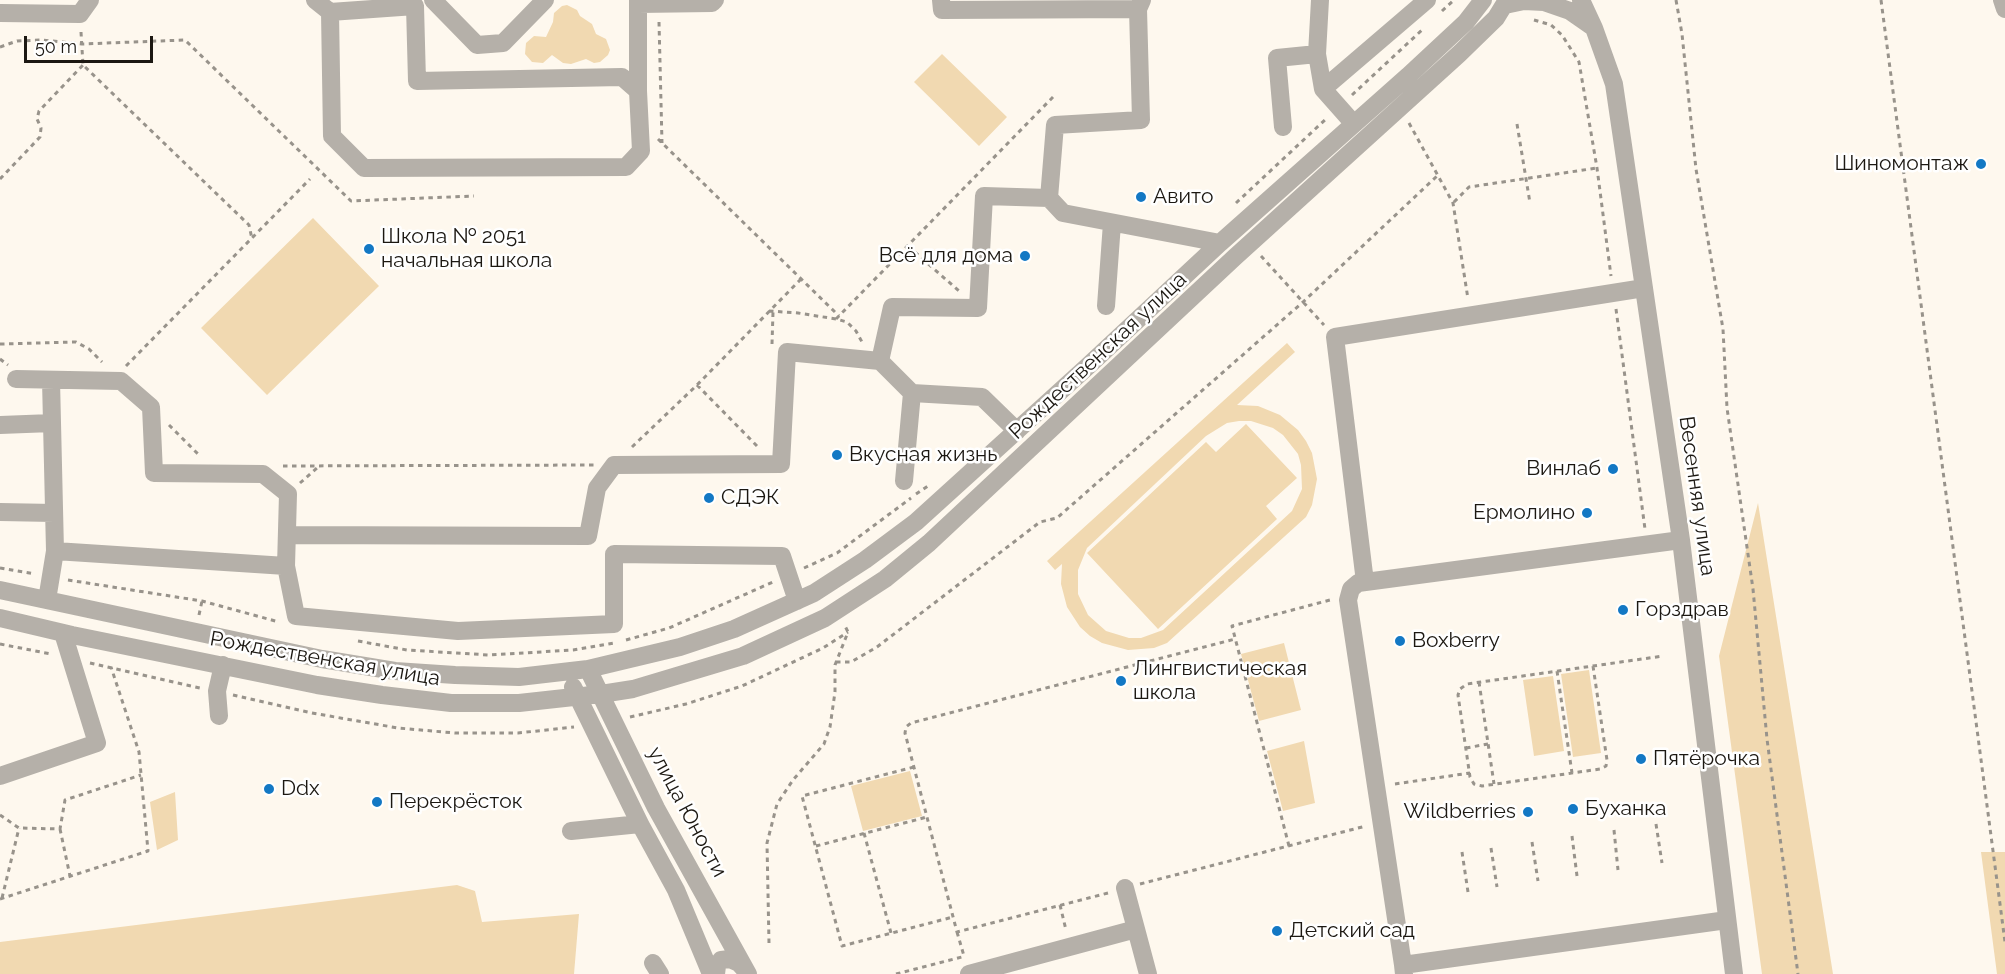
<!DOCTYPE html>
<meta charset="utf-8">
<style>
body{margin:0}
#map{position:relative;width:2005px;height:974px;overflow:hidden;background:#fef8ee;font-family:Raleway,sans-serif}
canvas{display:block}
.scale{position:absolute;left:24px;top:36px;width:129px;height:27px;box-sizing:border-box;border:3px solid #1c1812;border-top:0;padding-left:8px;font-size:18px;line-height:21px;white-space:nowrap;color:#1c1812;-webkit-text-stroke:4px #fff;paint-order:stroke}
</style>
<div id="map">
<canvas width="2005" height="974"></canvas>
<div class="scale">50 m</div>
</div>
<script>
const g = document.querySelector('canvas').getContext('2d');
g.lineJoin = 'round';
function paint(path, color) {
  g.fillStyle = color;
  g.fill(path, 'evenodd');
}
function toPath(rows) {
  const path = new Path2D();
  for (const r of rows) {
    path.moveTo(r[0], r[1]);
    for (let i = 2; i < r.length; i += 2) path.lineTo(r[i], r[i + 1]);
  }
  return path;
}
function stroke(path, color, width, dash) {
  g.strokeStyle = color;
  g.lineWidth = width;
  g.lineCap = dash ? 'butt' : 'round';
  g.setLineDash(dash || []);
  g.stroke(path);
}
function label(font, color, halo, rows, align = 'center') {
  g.font = font + ' Raleway,sans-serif';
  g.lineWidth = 5;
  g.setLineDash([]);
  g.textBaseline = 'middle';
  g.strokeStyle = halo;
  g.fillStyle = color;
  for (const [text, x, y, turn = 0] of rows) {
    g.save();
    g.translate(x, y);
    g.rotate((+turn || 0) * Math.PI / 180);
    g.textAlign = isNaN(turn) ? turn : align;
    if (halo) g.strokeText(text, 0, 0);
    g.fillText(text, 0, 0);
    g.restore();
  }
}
paint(toPath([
 [567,5,577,10,580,16,592,24,596,34,606,39,610,50,608,55,600,62,594,63,586,59,571,64,563,63,552,55,543,63,532,62,525,54,526,43,534,36,546,37,553,22,554,13,562,6],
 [942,54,1007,117,979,146,914,82],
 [313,218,379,286,267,395,201,328],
 [1287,343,1295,352,1237,405,1258,406,1280,415,1298,430,1306,441,1312,453,1317,479,1312,505,1306,517,1167,643,1154,648,1128,650,1102,643,1090,636,1080,627,1067,607,1061,584,1062,564,1055,570,1047,561],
 [1239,421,1251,421,1273,428,1283,435,1298,454,1301,465,1302,489,1292,511,1163,630,1141,638,1129,638,1106,631,1088,615,1078,594,1078,570,1087,548,1206,436,1227,423],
 [1246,424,1297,478,1266,506,1277,519,1158,629,1087,553,1206,442,1216,452],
 [1758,503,1833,974,1762,974,1719,656],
 [1284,643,1301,710,1259,721,1241,654],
 [1589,670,1601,753,1573,757,1561,674],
 [1553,676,1564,751,1534,756,1523,680],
 [1304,741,1315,803,1283,811,1267,751],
 [910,771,922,816,863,831,851,786],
 [175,792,178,840,157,850,150,802],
 [1981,852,2005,852,2005,974,1997,974],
 [457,885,475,891,482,922,579,914,574,974,0,974,0,942]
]), '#f1d9b1');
stroke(toPath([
 [1676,0,1682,34,1696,169,1723,329,1727,408,1753,589,1767,739,1798,974],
 [1881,0,2005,942],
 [1442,11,1454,0],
 [1534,20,1551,25,1562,35,1579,62,1597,168,1611,276],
 [659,22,662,143],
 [81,32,83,65,249,225,252,239],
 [0,47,17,41,42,40,82,44,185,40,351,201,474,196],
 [1352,95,1422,30],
 [1409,123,1453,203,1468,299],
 [1517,124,1530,203],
 [658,139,839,316],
 [0,179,40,137,41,128,37,119,39,111,83,65],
 [1454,202,1469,187,1597,168],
 [1236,203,1327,118],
 [908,246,959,291],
 [1261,256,1324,325],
 [1616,309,1645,529],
 [769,311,798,313,836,319,847,322,856,331,862,342],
 [836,319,1053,97],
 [0,344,76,342,89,349,102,362],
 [772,344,773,312],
 [0,359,8,365],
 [126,366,310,179],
 [697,385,757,446],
 [169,425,200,456],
 [632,447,697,385,801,279],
 [283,466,594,465],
 [300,483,318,467],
 [916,494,928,486],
 [0,568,35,574],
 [804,568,837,553,911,498],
 [68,580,202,601,279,622],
 [199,615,202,601],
 [626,640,669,628,773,582],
 [358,641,407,650,489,655,573,650,614,643],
 [0,644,51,654],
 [836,662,851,662,877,647,1040,522,1057,518,1303,302,1437,176],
 [90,663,200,688],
 [1593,666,1607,760,1606,766,1600,769,1482,786,1474,784,1470,777,1458,695,1460,689,1467,684,1663,656],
 [1557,671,1572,773],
 [1479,682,1494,784],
 [233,695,312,713,398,728,455,733,518,733,574,727],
 [630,717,686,704,742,686,823,648,848,632],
 [1466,748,1488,744],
 [914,767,802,796,842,946,953,917],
 [1395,784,1470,773],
 [0,815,19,828,60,829,65,800,141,775],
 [1656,824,1662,863],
 [60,829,70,876],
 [1614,830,1618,870],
 [864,833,891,933],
 [1572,836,1577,876],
 [1532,842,1538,881],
 [816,846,927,817],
 [1289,846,1232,626,1330,600],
 [1491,848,1497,887],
 [1462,852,1468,892],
 [1140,884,1366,826],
 [1108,893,957,932,905,733,906,727,911,723,1235,639],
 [2,898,19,828],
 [0,899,148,851,139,752,111,667],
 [1060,905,1066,930],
 [957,932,964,956],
 [769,943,767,843,777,804,793,780,824,744,830,727,835,692,835,665,848,632,844,624],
 [896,974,962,957]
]), '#98938b', 3, [4.5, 4.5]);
stroke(toPath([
 [315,0,330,12,415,6,417,81,622,77,638,91,641,151,626,167,364,168,332,136,330,12],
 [433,0,477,45,503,43,545,0],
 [941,0,942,10,1138,9,1142,0],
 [1581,0,1594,28,1614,84,1681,540,1734,974],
 [2002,0,2005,9],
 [638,4,712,3,715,0],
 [1505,5,1524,1,1544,2,1570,11,1593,27],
 [0,13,80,14,90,0],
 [1317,54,1323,89],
 [638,91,638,0],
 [1354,124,1323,89,1427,0],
 [1283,127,1277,58,1317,54,1320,0],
 [1049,198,1063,213,1220,243],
 [1106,306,1112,223],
 [880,361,912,393,982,397,1017,431],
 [16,379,121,381,151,407,154,473,263,474,288,494,286,566,55,551,47,600],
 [51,380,55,551],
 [0,425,52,423],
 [904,481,912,393],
 [0,512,54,513],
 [287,535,588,536,597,488,614,465,781,464,787,352,880,361,892,307,978,308,984,196,1049,198,1055,125,1141,120,1138,9],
 [286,566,296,616,458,631,614,624,614,554,782,556,797,601],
 [1365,582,1335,337,1644,288],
 [0,590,322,659,395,671,455,675,519,677,588,669,680,647,734,629,814,593,865,560,916,522,1088,366,1220,243,1408,76,1466,22,1483,0],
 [0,618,72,635,317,685,382,695,451,703,519,703,601,694,633,689,743,656,825,618,885,579,929,543,1235,257,1459,54,1496,18,1507,0],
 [588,669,656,808,748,974],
 [573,687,640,824,676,890,711,974],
 [219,716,217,691,223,665],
 [0,776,97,743,63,633],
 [571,831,640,824],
 [1125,888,1136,929],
 [653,963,660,974],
 [1403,965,1348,600,1351,589,1358,583,1681,540],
 [716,974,717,966,721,960,730,959,739,963,746,971],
 [969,974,1136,929,1148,974],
 [1404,974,1403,965,1727,920]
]), '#b5b0a9', 18);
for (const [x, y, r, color] of [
 [1981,164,6,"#1378c4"],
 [1141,197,6,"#1378c4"],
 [369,249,6,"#1378c4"],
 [1025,256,6,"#1378c4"],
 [837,455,6,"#1378c4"],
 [1613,469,6,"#1378c4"],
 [709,498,6,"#1378c4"],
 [1587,513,6,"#1378c4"],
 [1623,610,6,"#1378c4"],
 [1400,641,6,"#1378c4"],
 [1121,681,6,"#1378c4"],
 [1641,759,6,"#1378c4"],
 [269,789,6,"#1378c4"],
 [377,802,6,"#1378c4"],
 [1573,809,6,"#1378c4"],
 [1528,812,6,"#1378c4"],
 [1277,931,6,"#1378c4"]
]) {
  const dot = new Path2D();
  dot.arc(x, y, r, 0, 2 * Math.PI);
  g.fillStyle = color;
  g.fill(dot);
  stroke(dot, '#fff', 2);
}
label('21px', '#1c1812', '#fff', [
 ["Шиномонтаж",1969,164,"right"],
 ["Авито",1153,197],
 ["Школа № 2051",381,237],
 ["начальная школа",381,261],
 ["Всё для дома",1013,256,"right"],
 ["Вкусная жизнь",849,455],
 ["Винлаб",1601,469,"right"],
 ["СДЭК",721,498],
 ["Ермолино",1575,513,"right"],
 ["Горздрав",1635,610],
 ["Boxberry",1412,641],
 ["Лингвистическая",1133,669],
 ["школа",1133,693],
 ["Пятёрочка",1653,759],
 ["Ddx",281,789],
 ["Перекрёсток",389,802],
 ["Буханка",1585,809],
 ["Wildberries",1516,812,"right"],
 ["Детский сад",1289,931]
], 'left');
label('21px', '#1c1812', '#fff', [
 ["Рождественская улица",1098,356,-43],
 ["Весенняя улица",1697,496,82],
 ["Рождественская улица",325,659,10],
 ["улица Юности",687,812,62]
]);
</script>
